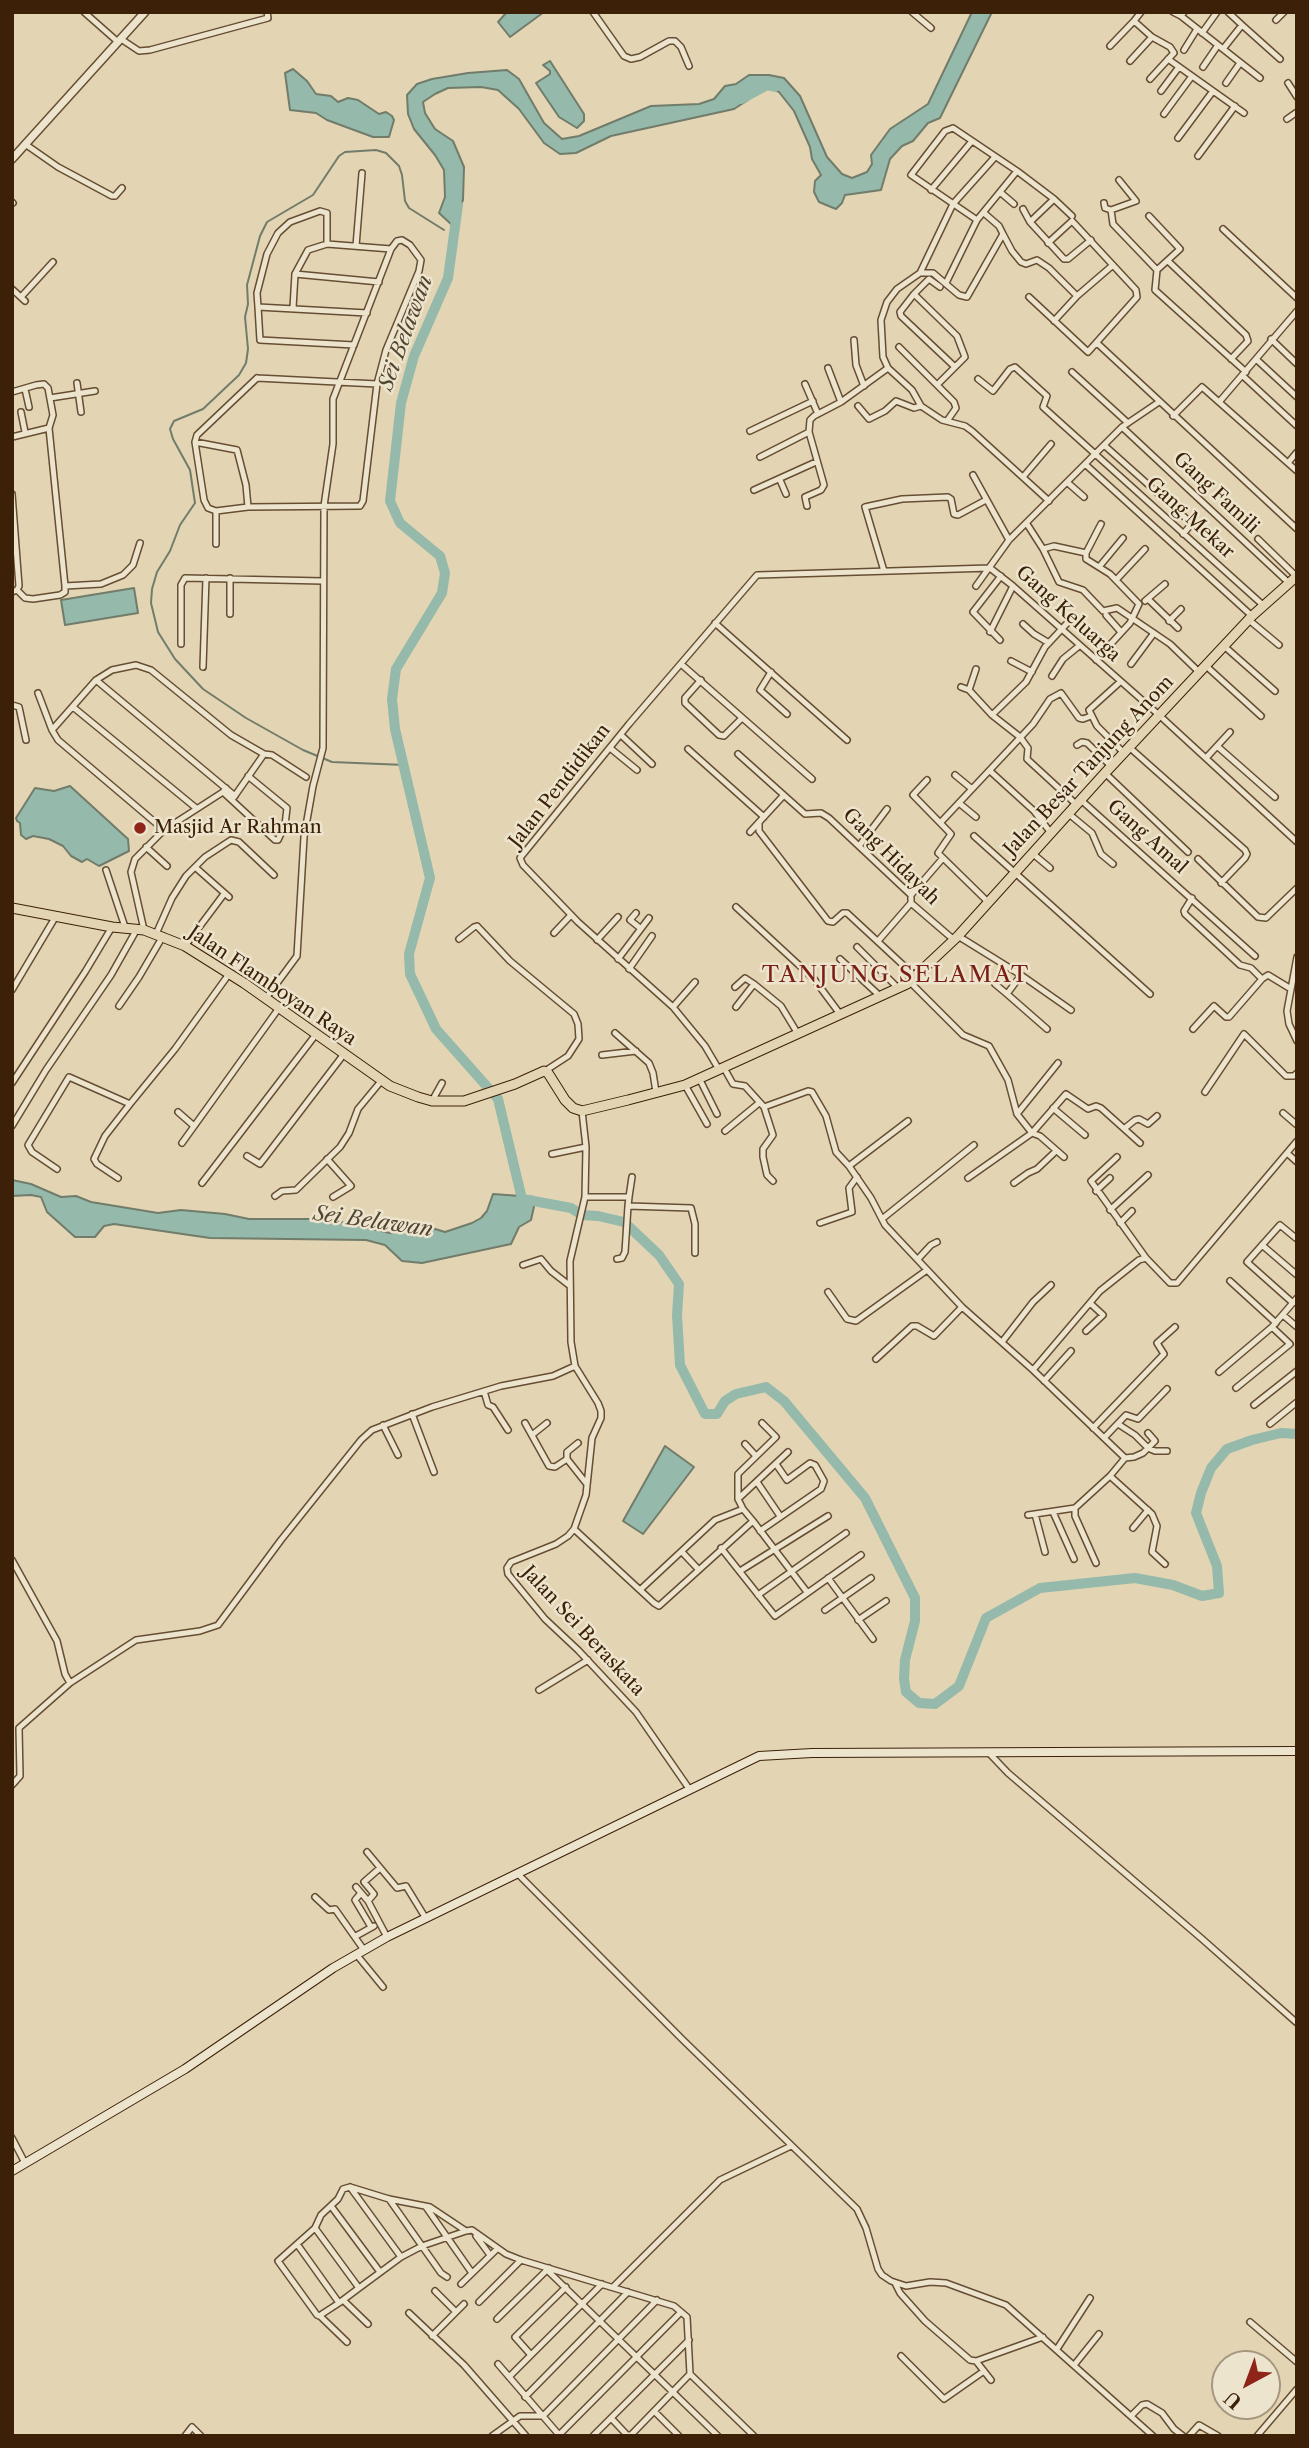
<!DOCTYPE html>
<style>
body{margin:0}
#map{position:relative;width:1309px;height:2448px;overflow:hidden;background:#e3d5b3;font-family:"Libre Caslon Text",serif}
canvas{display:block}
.frame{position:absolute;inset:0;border:14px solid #3c2008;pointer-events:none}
.north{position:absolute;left:1211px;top:2350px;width:70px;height:70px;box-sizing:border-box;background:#ede4ce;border:2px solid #a6967f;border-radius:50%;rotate:221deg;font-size:19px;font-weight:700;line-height:28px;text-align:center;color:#3c2008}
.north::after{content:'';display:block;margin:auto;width:24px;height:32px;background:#8f2418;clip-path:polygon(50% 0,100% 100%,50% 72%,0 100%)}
</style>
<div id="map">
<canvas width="1309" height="2448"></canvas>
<div class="frame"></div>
<div class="north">U</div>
</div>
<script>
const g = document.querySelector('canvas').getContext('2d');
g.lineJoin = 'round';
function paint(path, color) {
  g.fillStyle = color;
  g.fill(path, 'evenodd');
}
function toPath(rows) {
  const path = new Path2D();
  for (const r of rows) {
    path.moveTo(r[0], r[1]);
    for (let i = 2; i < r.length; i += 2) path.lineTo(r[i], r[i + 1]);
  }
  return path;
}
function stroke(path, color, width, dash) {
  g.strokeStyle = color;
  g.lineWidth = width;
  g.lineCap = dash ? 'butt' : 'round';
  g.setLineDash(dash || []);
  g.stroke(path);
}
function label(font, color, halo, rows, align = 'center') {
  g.font = font + ' "Libre Caslon Text",serif';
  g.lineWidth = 5;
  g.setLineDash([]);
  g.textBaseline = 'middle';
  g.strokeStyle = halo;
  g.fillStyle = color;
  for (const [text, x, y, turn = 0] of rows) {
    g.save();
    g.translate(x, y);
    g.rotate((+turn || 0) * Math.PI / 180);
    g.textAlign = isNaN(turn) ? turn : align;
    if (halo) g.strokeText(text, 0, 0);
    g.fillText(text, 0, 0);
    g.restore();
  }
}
const water = toPath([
 [507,12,544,12,510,37,498,22,507,12],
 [972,12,992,12,940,118,928,123,913,141,902,146,890,159,881,190,845,195,842,203,836,209,819,202,814,192,815,181,821,175,812,159,810,147,794,111,779,92,767,86,752,91,748,100,734,109,611,136,576,153,560,154,544,143,519,109,498,90,481,87,448,88,435,94,423,102,425,113,435,129,453,141,464,167,463,200,452,225,439,213,445,197,444,170,435,155,414,129,408,114,407,95,417,84,432,79,468,73,507,70,519,79,544,123,562,139,579,136,651,106,699,104,714,99,725,86,736,84,749,75,769,75,784,78,800,96,827,157,842,174,852,178,867,172,872,164,871,155,890,129,928,104,972,12],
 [550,61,584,114,584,121,577,128,559,117,536,83,550,74,550,71,543,65,550,61],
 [293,69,307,81,316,94,331,96,338,102,348,98,358,100,379,114,386,112,392,116,394,120,389,137,373,137,327,120,316,113,290,110,285,73,293,69],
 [134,588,138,613,65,625,61,600,134,588],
 [70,786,128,839,129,851,99,866,87,859,82,862,71,856,63,846,49,839,33,836,26,839,21,835,20,823,17,821,16,818,35,788,54,791,70,786],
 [12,1180,31,1184,61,1197,76,1196,91,1202,158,1213,181,1210,225,1214,249,1219,328,1219,390,1233,432,1228,445,1232,472,1223,481,1218,487,1211,493,1194,534,1197,535,1202,531,1220,519,1227,511,1244,422,1263,402,1261,385,1245,366,1240,210,1238,114,1224,104,1226,95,1237,75,1237,47,1212,41,1197,31,1195,12,1196,12,1180],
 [665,1446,694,1467,643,1534,623,1521,665,1446]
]);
paint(water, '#95b9ab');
stroke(water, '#717c6a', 2);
stroke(toPath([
 [405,765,332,762,303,750,246,718,203,689,175,659,158,632,151,603,152,589,157,572,170,551,180,525,195,503,190,470,173,439,170,429,174,421,203,409,239,375,246,363,248,349,245,317,248,304,247,285,260,236,267,222,313,195,339,156,345,152,376,150,386,153,399,166,402,175,405,201,409,208,444,230]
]), '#717c6a', 2);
stroke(toPath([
 [741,99,767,85,775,87],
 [458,205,448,278,414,356,401,403,390,501,400,523,440,556,445,573,442,593,396,669,392,699,395,729,430,878,409,954,410,974,436,1029,498,1099,522,1199,518,1206],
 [523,1199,571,1208,582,1215,598,1216,624,1222,659,1255,679,1284,677,1315,680,1365,705,1414,717,1414,725,1401,736,1394,766,1387,784,1401,865,1498,915,1598,915,1621,905,1660,904,1679,906,1692,919,1703,935,1704,959,1686,986,1618,1040,1588,1135,1578,1173,1585,1202,1596,1219,1593,1217,1566,1196,1513,1201,1493,1211,1468,1227,1449,1252,1440,1281,1433,1297,1434]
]), '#95b9ab', 10);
const minor = toPath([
 [84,12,118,42],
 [593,12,624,56,631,59,640,57,669,41,675,41,681,47,689,66],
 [912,12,931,28],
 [1173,12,1181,16,1184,12],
 [1181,16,1260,78],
 [1276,20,1284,12],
 [1134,21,1141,12],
 [1242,25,1280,59],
 [1202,33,1217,12],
 [121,39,139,51,150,50,268,18,267,12],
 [1110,46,1134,21,1152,37,1170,47,1174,53,1172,55,1150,79],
 [1223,49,1242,25,1228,12],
 [1184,50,1197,29],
 [1168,59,1244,113],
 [1130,61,1152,37],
 [1203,67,1218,45],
 [1226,83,1240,63],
 [1288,83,1297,97],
 [1161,91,1179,67],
 [1164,114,1192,76],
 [1287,119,1297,112],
 [1178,138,1213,91],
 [25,144,58,167,112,196,115,196,122,188],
 [1198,156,1235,106],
 [995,157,953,204,920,273,897,289,887,302,881,320,883,357,888,368,912,390,921,406,942,420,965,426,972,431,1049,501],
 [1017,171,977,220,911,175,945,131,953,128,1017,171,1054,199],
 [931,190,972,141],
 [1000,192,1014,204],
 [12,202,13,203],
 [1104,203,1105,208,1111,210,1113,224,1157,270],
 [1023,209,1030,222],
 [1111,210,1136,201,1119,180],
 [1072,216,1054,199,1030,222,1064,259,1068,259,1091,240],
 [1149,216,1180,249,1157,270,1155,290,1246,372],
 [1223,229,1297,298],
 [1003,234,1012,251,1021,262,1026,264,1037,260,1049,268,1077,296],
 [356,246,362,173],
 [1168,261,1246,335,1248,341,1231,359],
 [920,273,933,273,959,295,967,297,1003,234,999,226,984,213],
 [295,274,308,250,327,244],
 [946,283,977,220],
 [12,289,25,301],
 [914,294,900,312,901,316,955,367],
 [21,297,53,262],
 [1029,297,1088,352,1137,297,1136,290,1072,221,1048,243],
 [258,307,260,340,354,345],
 [293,308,295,274,379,282],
 [367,313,258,307,257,293,267,254,278,233,290,222,320,211,327,213,327,244,391,249],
 [1054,321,1077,296,1113,265],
 [1271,339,1297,364],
 [854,340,856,365,864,386],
 [1097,343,1297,529],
 [899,347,954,402,956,408,947,421],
 [1256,359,1297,397],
 [828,368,841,402],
 [1072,372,1128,423],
 [1243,376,1297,426],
 [257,378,377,384,363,501,360,506,248,507,216,511,208,508,204,500,195,442,197,435,257,378],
 [978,379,993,391,1010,369,1015,367,1047,396,1043,407,1264,606],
 [77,383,81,412],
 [805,384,818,414],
 [937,385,965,357,957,336,914,294,929,279,940,287],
 [25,389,29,407],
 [12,392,36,385,44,384,48,388,53,415,49,428,65,586,65,592,60,595,33,599,25,598,17,590],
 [50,398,95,391],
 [1220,401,1297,311],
 [858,406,869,419,885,411,896,401,914,408,921,406],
 [21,412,25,432],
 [1173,416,1202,387,1297,471],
 [1122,427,1289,583],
 [750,431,813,401],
 [12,437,49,428],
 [195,442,237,450,246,485,248,507],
 [1104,445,1190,522,1189,527,1183,534],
 [760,457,809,432],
 [1288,463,1297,452],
 [1085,464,1252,616],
 [973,475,1009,540],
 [1023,477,1051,444],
 [780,480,786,494],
 [1068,483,1084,497],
 [754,490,816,462],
 [12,494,19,586,17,590,12,592],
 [807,506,805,497,821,490,824,485,809,432,810,420,814,416,841,402,888,368],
 [216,511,216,544],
 [1027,524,1043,549,1059,582,1083,590,1103,611,1117,608,1170,644,1199,672],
 [1258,539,1296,576],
 [1043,549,1054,546,1086,553,1086,559,1110,574,1139,604,1130,623,1096,660],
 [1086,553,1101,524],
 [1099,567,1123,538],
 [884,571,865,507,902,499,948,497,951,499,954,514,958,515,986,500],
 [230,578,230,614],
 [1116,580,1145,549],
 [65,586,101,584,123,575,133,565,140,543],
 [976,586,1009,540,1122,427,1159,402],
 [1148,599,1178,628],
 [1145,601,1165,584],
 [1106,615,1121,632],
 [1249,620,1279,645],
 [1169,621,1181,609],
 [715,623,847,740],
 [1023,624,1034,634,1049,643],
 [990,632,1013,586],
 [1000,640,973,612,1001,576],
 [181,644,181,585,185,578,323,581],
 [1224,646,1275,691],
 [1011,661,1032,672],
 [681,664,812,779],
 [1131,664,1154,633],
 [1205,665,1261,716],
 [203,667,206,578],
 [771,672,760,690,787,714],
 [1052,676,1063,659,1079,646],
 [96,680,235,796],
 [701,680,685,698,685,703,719,735,724,736,742,718],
 [1120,682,1089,710,1097,726,1124,753],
 [961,687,969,690,992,715,1020,737,1028,748,1027,759,1077,805],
 [969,690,976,669],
 [38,693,52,730],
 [12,705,19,707,26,740],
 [73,707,196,808],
 [992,715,1026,682,1045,647,1072,618],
 [621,735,652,764],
 [1077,745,1082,742,1087,743,1111,766],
 [1217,746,1275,797],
 [1129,747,1245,850,1247,854,1245,858,1221,883],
 [610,748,637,770],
 [688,749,764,817],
 [738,754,805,814,821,813,829,818,911,895,911,903,954,940],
 [1206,758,1230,732],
 [990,771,1034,811,1051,833],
 [1105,773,1188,852],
 [955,775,972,789],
 [927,780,913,795,951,834,938,853,988,902],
 [223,792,275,840,278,840,285,825,287,808,248,776],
 [234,797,264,754],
 [1081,800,1255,956],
 [959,803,976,817],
 [1069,814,1092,833,1101,854,1113,864],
 [941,822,1033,724,1050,699,1061,693,1079,718,1083,719,1091,716],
 [759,823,759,831,828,921,833,922,843,913,847,913,916,977],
 [164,830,58,740,52,730,96,680,112,670,136,665,151,670,231,735,264,754,272,755,306,777],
 [750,832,783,796],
 [974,836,1150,994],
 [859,846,887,809],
 [146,847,167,866],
 [1032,853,1050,868],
 [1198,859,1258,917,1266,918,1297,888],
 [195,867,229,897],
 [106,870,125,927],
 [911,895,943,858],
 [1192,898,1184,911,1185,914,1240,965,1251,968,1262,979],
 [736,907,814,979,840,1014],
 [636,913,630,920,640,928],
 [144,930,131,872,135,859,164,830,223,792,226,788],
 [554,933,571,915],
 [156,934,172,898,186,876,205,857,231,840,239,842,274,875],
 [958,936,1021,975,1071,1010],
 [459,939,474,927,477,926,510,961,574,1014,578,1024,579,1039,568,1056,545,1071],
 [597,940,618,917],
 [878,941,911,903],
 [185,946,224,894],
 [857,947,899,989],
 [1297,957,1287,1011,1289,1024,1297,1041],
 [618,959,649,918],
 [840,959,881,997],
 [629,969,652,936],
 [910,982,963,1035,989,1046,1008,1080,1017,1114,1032,1133,1040,1136,1064,1157],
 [995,984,1007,994,1021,975],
 [735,987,745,978,754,984,781,1006,798,1034],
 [12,990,56,916],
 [1007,994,1047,1029],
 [266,998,297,956,304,837,313,786,323,748,324,506,333,444,333,399,391,249,397,241,402,240,410,245,421,260,419,271,386,350,377,384],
 [119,1006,139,977,163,936],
 [673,1007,695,982],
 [736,1007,754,984],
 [1193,1029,1214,1006,1226,1017,1229,1017,1262,979,1268,975,1291,989],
 [615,1033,649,1063,653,1073,656,1092],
 [602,1055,636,1051],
 [718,1068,705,1046,673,1007,578,922,523,865,520,858,629,724,757,575,990,568,1013,586,1159,715,1297,842],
 [724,1068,733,1084,745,1086,764,1107,808,1091,812,1092,826,1116,836,1152,849,1166,871,1198,885,1225,962,1307,1033,1370,1125,1458],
 [699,1078,717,1114],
 [12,1083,85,972,112,927],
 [685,1085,707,1124],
 [1205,1092,1244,1034,1286,1076,1294,1076,1297,1073],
 [432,1101,442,1083],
 [764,1107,773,1135,763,1149,763,1157,767,1175,773,1181],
 [1053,1108,1085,1135],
 [582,1111,586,1147,585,1197,570,1261,571,1342,575,1366,598,1403,601,1411,601,1418,592,1438,586,1495,574,1529,568,1536,556,1544,511,1562,507,1568,508,1574,545,1619,578,1650,636,1712,690,1790],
 [178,1112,194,1126],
 [1283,1113,1297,1125],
 [1017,1114,1058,1063],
 [12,1126,46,1070,111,975,137,929],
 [1125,1128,1135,1120,1139,1119,1148,1124,1157,1116],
 [725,1131,759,1103],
 [182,1143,279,1008],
 [1287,1153,1297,1162],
 [552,1154,586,1147],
 [247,1156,260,1164,344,1054],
 [327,1159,351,1186,333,1197],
 [849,1166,908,1121],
 [57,1169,32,1152,28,1145,69,1077,130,1104,175,1049,229,974],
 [118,1178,97,1164,94,1159,105,1136,130,1104],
 [968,1178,1032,1133,1066,1094,1088,1109,1096,1106,1101,1108,1140,1143],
 [202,1183,317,1033],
 [1014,1183,1028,1173,1037,1169,1056,1151],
 [1096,1191,1110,1178],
 [275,1196,282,1191,296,1190,340,1147,349,1133,358,1109,382,1080],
 [585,1197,629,1197,628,1206,691,1208,695,1224,695,1253],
 [629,1197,632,1177],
 [1110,1210,1148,1175],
 [882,1219,974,1145],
 [820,1223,852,1212,849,1188,857,1177],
 [1120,1223,1132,1211],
 [1262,1245,1297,1275],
 [1146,1258,1170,1283,1177,1283,1297,1141],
 [617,1259,622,1258,625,1252,628,1206],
 [918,1259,931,1245,937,1242],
 [523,1265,541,1259,551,1271,569,1285],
 [1230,1281,1276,1323],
 [828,1292,847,1319,856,1321,927,1270],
 [1293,1303,1247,1262,1280,1225,1297,1239],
 [1283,1315,1297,1327],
 [1086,1331,1103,1315,1090,1303],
 [1002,1342,1033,1302,1051,1285],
 [876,1359,912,1326,917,1326,934,1336,962,1307],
 [1033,1370,1100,1291,1139,1260,1146,1258,1091,1181,1117,1157],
 [1219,1372,1272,1327,1297,1298],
 [1044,1381,1071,1351],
 [1236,1388,1290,1344,1272,1327],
 [484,1391,488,1405,493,1407,508,1430],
 [1254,1405,1297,1371],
 [412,1414,434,1472],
 [525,1423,549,1466,555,1467,567,1459,586,1483],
 [1118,1424,1135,1435,1148,1448,1155,1451,1167,1451],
 [1270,1424,1297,1402],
 [383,1425,398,1455],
 [1093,1428,1164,1354,1157,1343,1175,1327],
 [532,1435,547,1423],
 [1104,1438,1126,1415,1138,1419,1167,1389],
 [745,1444,756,1456],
 [1125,1458,1134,1457,1143,1453,1155,1441,1148,1433],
 [567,1459,567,1452,578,1443],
 [1110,1476,1152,1514,1157,1526,1152,1552,1165,1564],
 [757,1482,780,1516],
 [738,1499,738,1474,776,1437,762,1423],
 [743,1509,738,1499,788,1452],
 [1053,1512,1074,1559],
 [1035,1514,1045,1552],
 [1028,1515,1075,1508],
 [753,1521,807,1592],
 [1133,1528,1148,1510],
 [574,1529,654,1603,659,1606,753,1521,743,1509,715,1520,641,1589],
 [760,1531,821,1489,824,1481,815,1465,810,1463,787,1480,776,1464],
 [721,1548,775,1616,861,1555],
 [682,1552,699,1570],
 [12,1560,57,1641,65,1674,70,1683,136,1640,200,1631,218,1625,281,1540,361,1440,372,1430,432,1407,501,1386,553,1376,575,1366],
 [1096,1563,1075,1516,1075,1508,1110,1476,1125,1458],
 [740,1571,828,1516],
 [828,1578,873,1639],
 [758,1595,846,1533],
 [825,1610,871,1578],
 [858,1620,886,1601],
 [539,1690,588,1660],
 [988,1752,1008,1773,1201,1938,1297,2023],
 [12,1785,20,1776,19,1728,70,1683],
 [367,1852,397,1888,406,1886,425,1917],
 [517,1873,682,2039,857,2209,866,2228,878,2269,882,2275,891,2281,906,2286,930,2282,946,2283,1006,2305,1153,2436],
 [356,1887,368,1901,387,1937],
 [361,1893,355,1900,371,1927],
 [315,1897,329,1910,335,1909,364,1950],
 [368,1901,374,1894,364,1882,380,1868],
 [356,1936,374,1926],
 [356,1954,383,1987],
 [12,2138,25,2163],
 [350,2187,401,2257],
 [389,2199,441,2273,447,2277],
 [331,2206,380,2272],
 [426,2207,472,2273],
 [315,2228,297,2244,337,2300,339,2303,359,2288],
 [466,2231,422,2246,401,2257,359,2288,315,2228,321,2215,338,2199,343,2189,350,2187,389,2199,430,2207,466,2231,472,2230,506,2254,521,2260,674,2306,687,2317,690,2374,631,2435,627,2435,611,2418],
 [476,2236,490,2255],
 [297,2244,278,2261,317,2315,319,2316,339,2303],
 [547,2270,718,2436],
 [895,2283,900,2293,925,2321,970,2360,976,2361,991,2380],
 [461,2284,497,2249],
 [613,2287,720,2180,791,2146],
 [435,2291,456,2312],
 [343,2300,368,2324],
 [479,2302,521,2260],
 [409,2313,464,2365,526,2436],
 [320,2316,347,2342],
 [497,2319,549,2268],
 [1250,2322,1297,2362],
 [432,2336,464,2304],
 [1057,2349,1090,2298],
 [531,2355,515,2337,566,2287],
 [901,2356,944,2399,984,2371],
 [976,2361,1043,2337],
 [498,2364,560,2436],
 [1075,2364,1099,2334],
 [690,2374,754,2436],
 [509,2377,602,2284],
 [525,2397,628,2292],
 [654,2411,679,2436],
 [1131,2416,1142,2405,1147,2404,1162,2413,1174,2429,1183,2436],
 [559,2435,681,2312],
 [185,2436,192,2427,201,2436],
 [492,2436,520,2416,543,2416,657,2300],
 [593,2436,689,2340],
 [1189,2436,1199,2425,1218,2436],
 [1257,2436,1297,2389]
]);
const tertiary = toPath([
 [12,159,145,12]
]);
const secondary = toPath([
 [12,2171,185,2069,333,1968,387,1937,759,1756,812,1753,1297,1751]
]);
const primary = toPath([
 [12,908,112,927,144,930,185,946,244,983,390,1086,418,1097,432,1101,464,1101,515,1084,544,1071,548,1073,565,1100,573,1108,582,1111,628,1100,685,1085,907,984,958,936,1105,773,1252,616,1297,576]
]);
stroke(minor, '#664d33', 8);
stroke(tertiary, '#664d33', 10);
stroke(secondary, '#3c2008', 10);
stroke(primary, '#3c2008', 11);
stroke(minor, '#ede4ce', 5);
stroke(tertiary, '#ede4ce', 7);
stroke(secondary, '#ede4ce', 8);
stroke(primary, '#e3d5b3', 9);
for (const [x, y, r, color] of [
 [140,828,7,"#8f2418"]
]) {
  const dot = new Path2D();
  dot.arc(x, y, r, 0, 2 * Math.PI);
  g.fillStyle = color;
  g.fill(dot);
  stroke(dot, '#ede4ce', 2.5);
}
label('19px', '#3c2008', '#ede4ce', [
 ["Gang Famili",1216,493,43],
 ["Gang Mekar",1190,518,42],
 ["Gang Keluarga",1068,614,42],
 ["Jalan Besar Tanjung Anom",1089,766,-47],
 ["Jalan Pendidikan",560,786,-52],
 ["Gang Amal",1147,837,42],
 ["Gang Hidayah",891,857,45],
 ["Jalan Flamboyan Raya",272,986,34],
 ["Jalan Sei Beraskata",583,1631,47]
]);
label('19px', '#3c2008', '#ede4ce', [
 ["Masjid Ar Rahman",154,828]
], 'left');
label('italic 21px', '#524631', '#ede4ce', [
 ["Sei Belawan",406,333,-70],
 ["Sei Belawan",373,1222,8]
]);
g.letterSpacing = '2px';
label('23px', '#7a1f14', '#ede4ce', [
 ["TANJUNG SELAMAT",896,975]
]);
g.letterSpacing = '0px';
</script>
